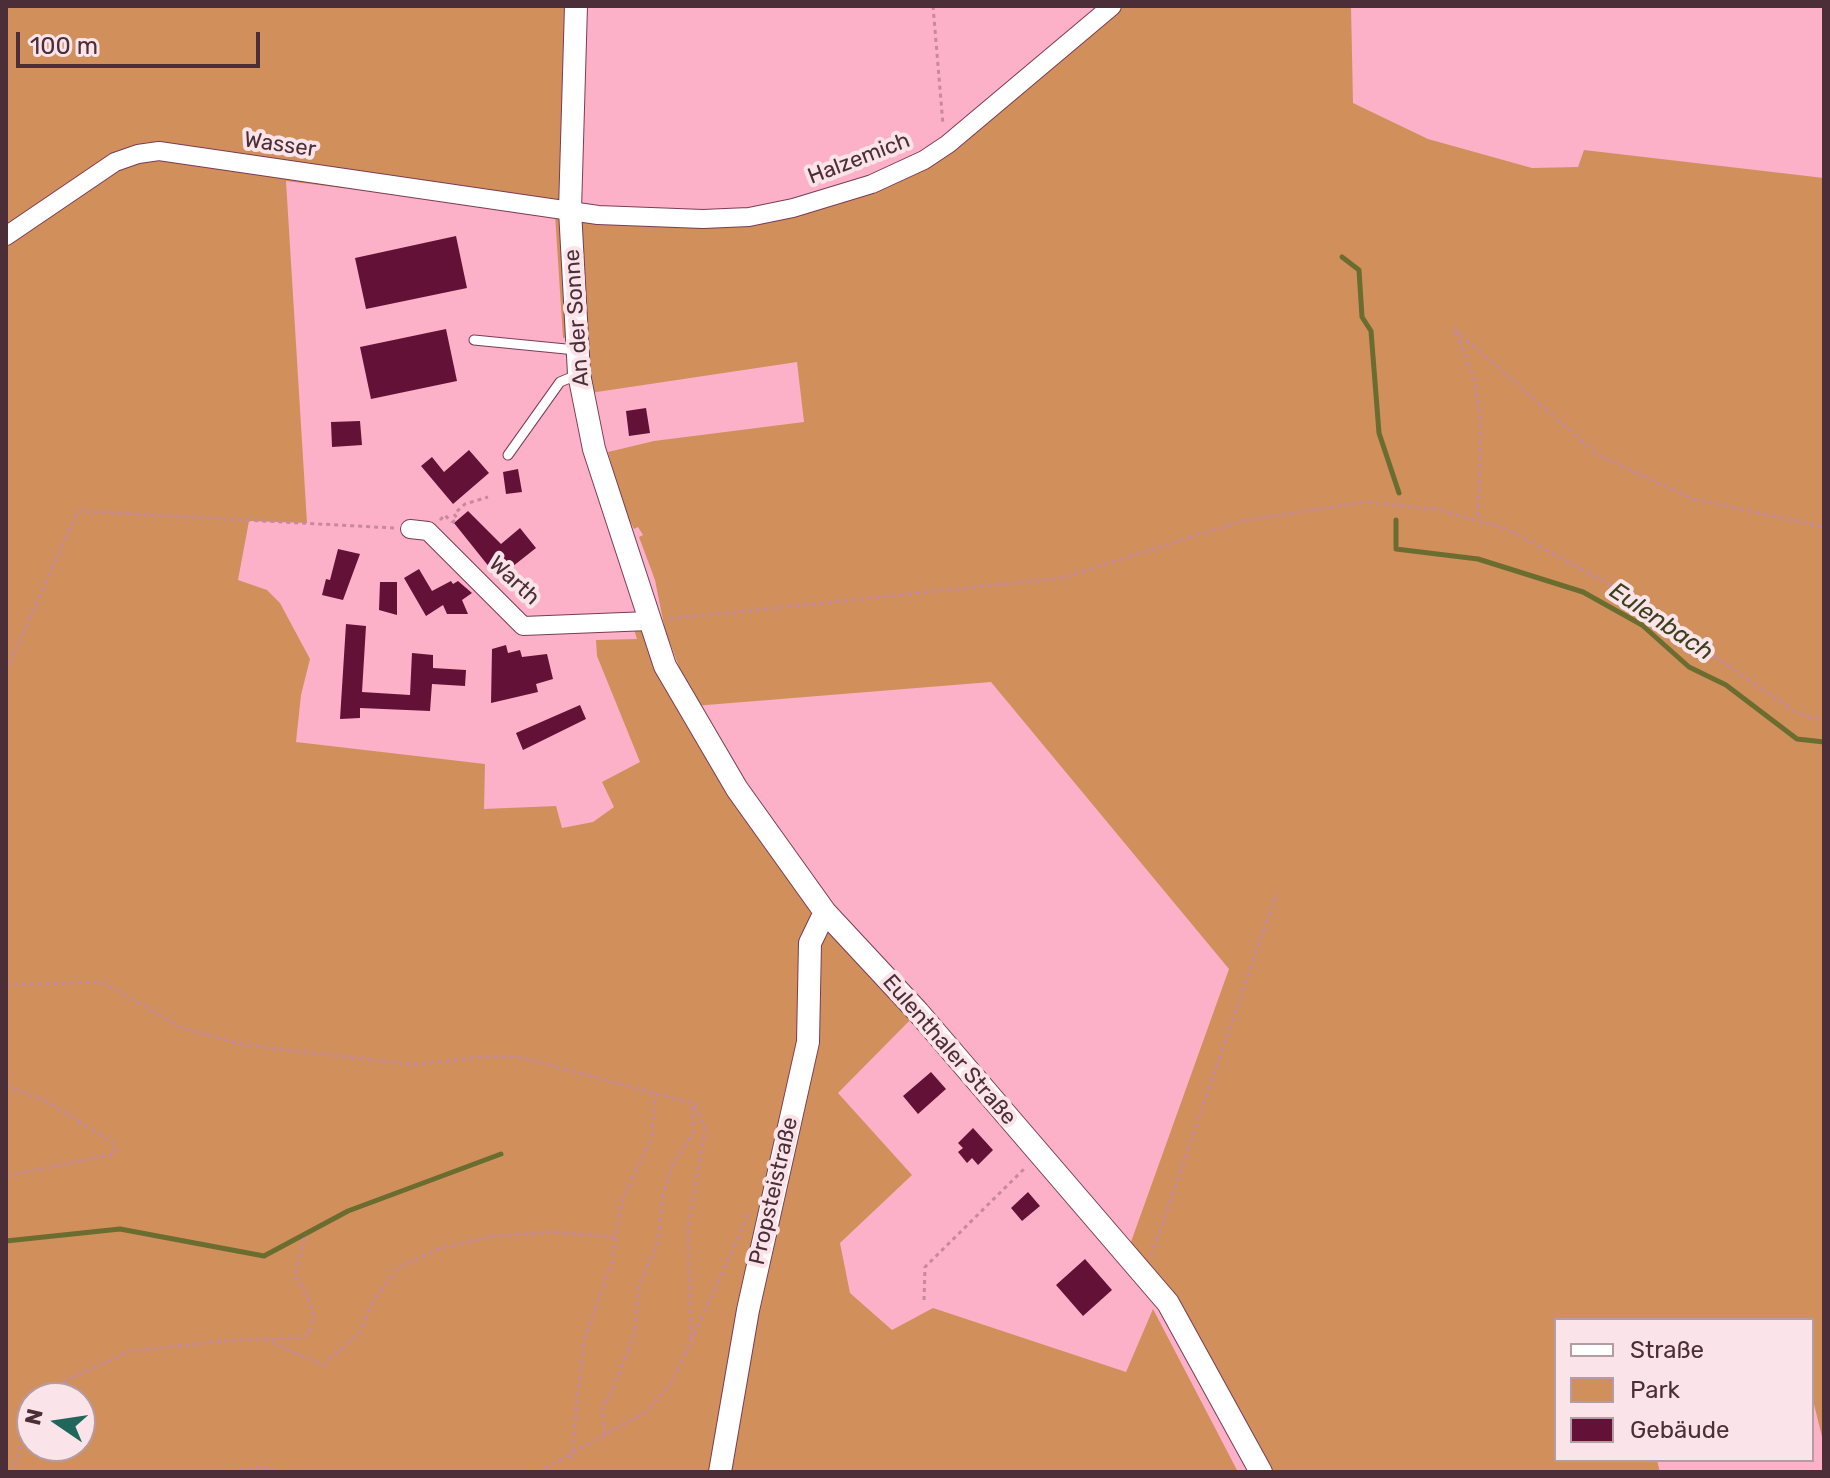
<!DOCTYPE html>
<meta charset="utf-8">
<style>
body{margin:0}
#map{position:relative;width:1830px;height:1478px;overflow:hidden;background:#fcb1c8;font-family:Rubik,sans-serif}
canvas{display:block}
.frame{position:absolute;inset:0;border:8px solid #4b2e37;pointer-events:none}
.legend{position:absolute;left:1554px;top:1318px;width:260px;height:144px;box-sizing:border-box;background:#fbe3ea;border:2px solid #b59ba2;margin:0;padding:10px 14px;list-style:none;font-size:24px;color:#4b2e37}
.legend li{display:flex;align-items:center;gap:16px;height:40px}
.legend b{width:40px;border:2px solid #b59ba2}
.north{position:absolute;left:16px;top:1382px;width:80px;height:80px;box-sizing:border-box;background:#fbe3ea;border:2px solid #b59ba2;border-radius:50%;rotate:283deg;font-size:22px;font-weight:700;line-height:32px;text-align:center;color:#4b2e37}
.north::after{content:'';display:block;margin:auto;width:28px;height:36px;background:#20665a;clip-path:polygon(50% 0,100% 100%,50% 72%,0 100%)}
.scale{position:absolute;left:16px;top:32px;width:244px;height:36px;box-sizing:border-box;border:4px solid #4b2e37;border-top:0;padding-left:10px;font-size:24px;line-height:28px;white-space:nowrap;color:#4b2e37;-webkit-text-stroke:6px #fbe3ea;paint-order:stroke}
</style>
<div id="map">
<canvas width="1830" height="1478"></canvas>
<div class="frame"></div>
<ul class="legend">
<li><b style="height:10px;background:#fff"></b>Straße</li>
<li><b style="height:22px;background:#d1905b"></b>Park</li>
<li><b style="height:22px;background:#631136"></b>Gebäude</li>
</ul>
<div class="north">N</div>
<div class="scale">100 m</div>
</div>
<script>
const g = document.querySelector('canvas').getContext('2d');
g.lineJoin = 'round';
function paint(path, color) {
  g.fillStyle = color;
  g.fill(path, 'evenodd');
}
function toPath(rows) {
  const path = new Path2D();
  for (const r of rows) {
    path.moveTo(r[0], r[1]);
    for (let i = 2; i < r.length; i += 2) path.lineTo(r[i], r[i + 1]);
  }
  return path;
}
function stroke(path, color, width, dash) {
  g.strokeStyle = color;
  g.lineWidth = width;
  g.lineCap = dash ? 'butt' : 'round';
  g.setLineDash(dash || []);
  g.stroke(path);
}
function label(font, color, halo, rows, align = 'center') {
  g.font = font + ' Rubik,sans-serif';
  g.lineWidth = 8;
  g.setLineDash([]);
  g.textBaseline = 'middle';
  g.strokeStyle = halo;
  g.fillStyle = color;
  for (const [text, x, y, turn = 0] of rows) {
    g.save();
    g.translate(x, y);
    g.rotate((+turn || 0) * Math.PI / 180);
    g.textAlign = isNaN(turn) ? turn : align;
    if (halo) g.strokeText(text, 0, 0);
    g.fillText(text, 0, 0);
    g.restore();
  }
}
paint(toPath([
 [6,6,576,6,570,209,749,217,900,172,1112,6,1351,6,1353,103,1428,139,1532,168,1578,167,1584,150,1824,178,1824,1445,1812,1396,1812,1320,1556,1320,1556,1460,1657,1460,1660,1472,1261,1472,1127,1253,1229,969,991,682,694,706,665,630,655,580,639,537,643,535,638,527,634,529,625,512,608,452,654,441,804,422,797,362,590,393,583,336,563,338,555,214,286,181,307,523,249,521,238,580,267,590,280,603,310,659,301,695,296,742,485,764,484,809,556,806,562,828,593,822,614,807,602,782,640,762,597,656,596,640,637,639,629,614,649,621,737,789,918,1012,838,1093,912,1175,840,1243,850,1293,892,1330,933,1308,1126,1372,1153,1309,1238,1472,6,1472],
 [32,1398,80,1398,80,1446,32,1446]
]), '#d1905b');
stroke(toPath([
 [1342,257,1359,270,1362,317,1371,331,1379,433,1399,493],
 [1396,520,1396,549,1478,559,1583,592,1642,625,1689,667,1726,685,1797,739,1824,742],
 [6,1241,120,1229,264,1256,348,1211,501,1154]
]), '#6a6d2f', 5);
paint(toPath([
 [456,236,467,288,366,309,355,258],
 [446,329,457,381,371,399,360,347],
 [646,408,650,433,629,436,626,411],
 [360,421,362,445,332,447,331,422],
 [469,450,489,473,453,504,421,466,432,457,444,472],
 [518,469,522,492,506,494,503,472],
 [468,511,501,544,520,528,536,548,498,578,454,523],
 [338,549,360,554,343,600,322,595,326,579,330,580],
 [419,569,432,591,451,581,453,584,458,581,472,593,462,600,468,614,447,614,443,605,426,616,404,578],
 [380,582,397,582,397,615,379,610],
 [346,624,366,626,362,692,410,695,412,653,433,655,433,668,466,670,465,686,432,684,430,711,360,708,360,718,340,719],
 [506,645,508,653,520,650,522,657,547,654,553,679,536,684,538,692,491,703,492,649],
 [580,705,586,719,523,750,516,733],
 [931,1072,946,1089,918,1114,903,1096],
 [973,1128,993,1150,978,1165,972,1158,967,1163,958,1152,963,1148,958,1143],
 [1028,1192,1040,1206,1022,1221,1011,1208],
 [1085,1259,1112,1290,1083,1316,1056,1285]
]), '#631136');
const service = toPath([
 [474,340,576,350],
 [508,455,560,382,579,374]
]);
const minor = toPath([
 [6,236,115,162,138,154,159,151,598,215,703,219,749,217,793,208,872,184,924,160,948,144,1112,6],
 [410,529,428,531,523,626,649,621]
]);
const tertiary = toPath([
 [576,6,570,210,579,374,594,449,665,666,737,789,825,912,918,1012,1168,1303,1261,1472],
 [720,1472,748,1310,808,1042,810,943,825,912]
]);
stroke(service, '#7b3c53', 11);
stroke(minor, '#7b3c53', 20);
stroke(tertiary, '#7b3c53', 24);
stroke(toPath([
 [933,6,943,125],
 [1454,329,1598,455,1693,499,1824,527],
 [1456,332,1475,382,1481,426,1478,519],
 [440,520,445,515,451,522],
 [452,523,457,518,454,514,465,504,488,497],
 [669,619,1062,578,1242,521,1364,502,1435,509,1507,529,1606,582,1797,713,1824,721],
 [6,671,78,511,394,528],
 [6,985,102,982,182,1028,245,1045,415,1065,480,1057,519,1057,695,1104,705,1129,688,1228,691,1338],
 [6,1086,46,1101,116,1145,114,1154,6,1176],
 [1151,1256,1277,892],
 [924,1300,925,1267,1026,1167],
 [264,1339,323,1365,360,1333,374,1299,397,1269,438,1249,493,1236,552,1232,616,1237],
 [47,1398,58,1384,131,1351,234,1340,301,1338,310,1333,314,1315,307,1295,295,1276,305,1234],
 [605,1434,602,1406,611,1394,634,1335,639,1286,658,1241,663,1195,672,1166,694,1132,692,1106],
 [571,1459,584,1340,612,1262,621,1203,652,1137,655,1094],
 [12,1472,32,1417],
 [216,1472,259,1467,286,1472],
 [538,1472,646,1412,672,1382,749,1214]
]), '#c7899c', 3, [4, 4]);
stroke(service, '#fff', 9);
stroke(minor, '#fff', 18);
stroke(tertiary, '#fff', 22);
label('22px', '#4b2e37', '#fbe3ea', [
 ["Wasser",280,145,8],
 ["Halzemich",859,159,-21],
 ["An der Sonne",577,318,-94],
 ["Warth",514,581,43],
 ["Eulenthaler Straße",949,1050,49],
 ["Propsteistraße",774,1191,-77]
]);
label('italic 24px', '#383f19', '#fbe3ea', [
 ["Eulenbach",1661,622,34]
]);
</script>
